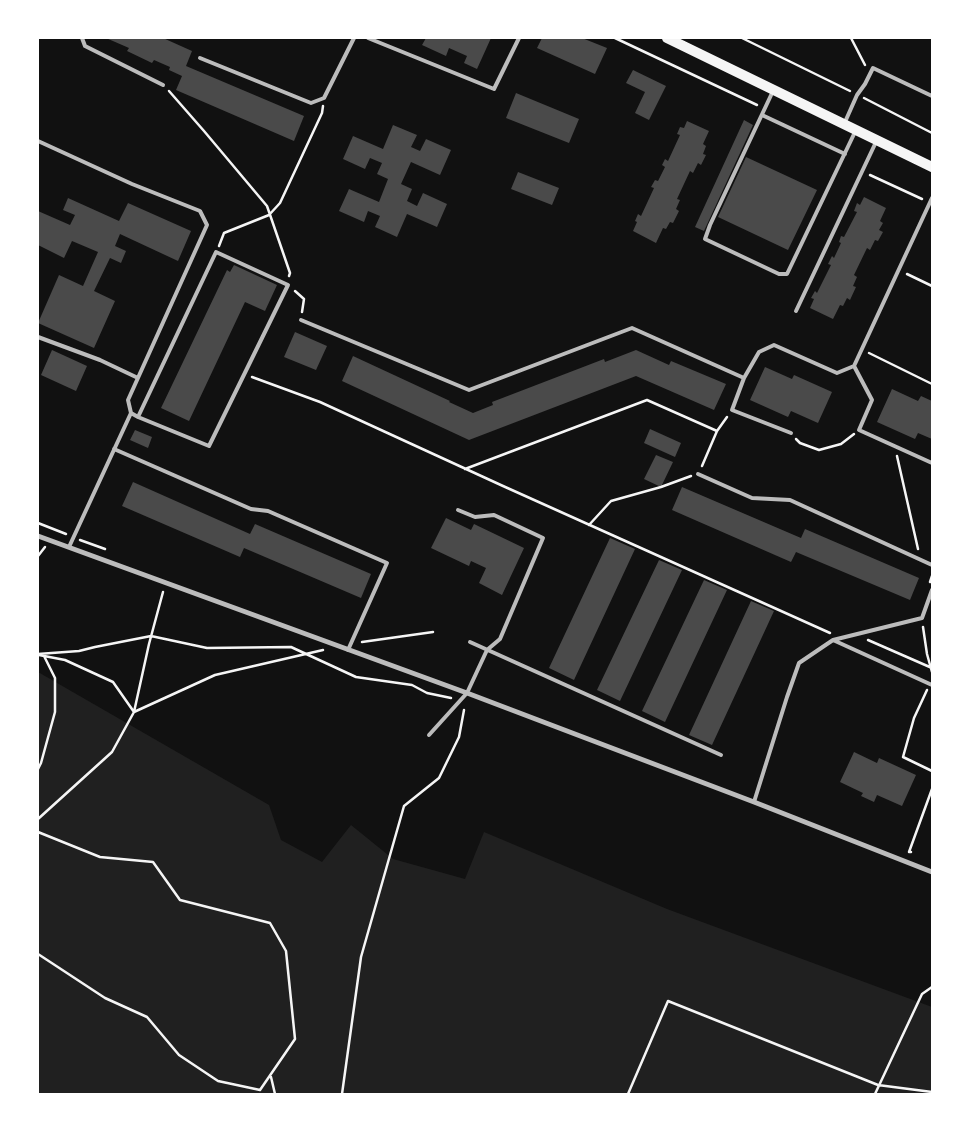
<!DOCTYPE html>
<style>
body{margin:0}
#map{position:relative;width:970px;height:1132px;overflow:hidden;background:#111;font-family:Commissioner,sans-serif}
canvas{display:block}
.frame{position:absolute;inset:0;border:39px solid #fff;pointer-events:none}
</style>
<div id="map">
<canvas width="970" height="1132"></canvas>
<div class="frame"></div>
</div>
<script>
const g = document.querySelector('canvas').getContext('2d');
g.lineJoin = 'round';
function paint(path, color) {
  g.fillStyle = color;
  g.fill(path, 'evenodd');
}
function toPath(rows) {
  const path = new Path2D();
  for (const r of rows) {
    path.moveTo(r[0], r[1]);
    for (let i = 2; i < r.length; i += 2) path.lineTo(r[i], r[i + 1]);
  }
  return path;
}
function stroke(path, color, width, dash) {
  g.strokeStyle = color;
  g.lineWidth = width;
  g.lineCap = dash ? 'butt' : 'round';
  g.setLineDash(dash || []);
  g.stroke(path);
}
paint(toPath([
 [38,672,269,805,281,840,322,862,351,825,393,859,465,879,484,832,667,909,932,1007,932,1094,38,1094]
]), '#202020');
paint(toPath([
 [106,38,163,38,192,51,186,66,304,116,294,141,176,90,182,76,169,70,170,67,154,60,152,63,127,51,129,48],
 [426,38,491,38,477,69,464,63,467,56,449,48,446,56,422,45],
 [542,38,582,38,607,48,595,74,537,48],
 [633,70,666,86,649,120,635,113,645,92,626,83],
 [516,93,579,119,569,143,506,118],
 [744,120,753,125,704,231,695,227],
 [687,121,709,131,703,144,706,146,703,154,706,155,701,165,698,163,693,173,690,171,677,199,680,200,676,209,679,211,673,223,670,222,666,229,663,228,656,243,633,231,637,222,635,221,638,214,641,216,654,188,651,187,655,180,658,181,665,167,662,165,665,159,668,161,680,135,677,134,680,127,684,128],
 [393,125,417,135,411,147,420,151,426,139,451,150,440,175,411,162,401,184,412,189,407,201,417,206,423,193,447,204,437,227,407,214,397,237,375,227,380,216,368,211,364,222,339,211,349,189,379,202,388,179,377,174,382,163,370,158,365,169,343,159,353,136,383,149],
 [746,157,817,190,788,250,718,217],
 [518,172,559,188,552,205,511,189],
 [864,197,886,208,880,221,883,223,879,230,883,232,878,241,875,240,870,250,867,248,854,275,857,277,853,286,856,287,850,300,847,298,843,306,840,305,833,319,810,308,814,299,811,298,815,291,817,293,831,265,828,264,832,256,834,258,841,243,839,242,841,236,844,237,857,212,854,211,857,203,860,205],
 [68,198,119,221,128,203,191,231,178,261,120,234,115,246,126,251,121,263,110,258,94,291,115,301,94,348,38,323,59,275,83,286,98,252,72,241,64,258,38,245,38,211,70,225,75,215,63,210],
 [234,265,277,285,265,311,245,302,189,421,161,408,227,270,230,272],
 [295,332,327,346,316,370,284,357],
 [52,350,87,366,76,391,41,375],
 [636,350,669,365,671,361,726,384,714,410,636,376,469,440,342,381,353,356,450,401,449,402,473,413,493,405,492,402,604,359,605,362],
 [765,367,792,379,794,375,832,392,818,423,791,411,788,417,750,400],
 [892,389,918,401,921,396,932,401,932,439,918,433,915,439,877,422],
 [650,429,681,443,675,457,644,443],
 [135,430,152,437,148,448,130,440],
 [656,455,673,462,661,487,644,479],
 [133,482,250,534,255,524,371,574,361,598,244,548,240,557,122,506],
 [682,487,801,538,805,529,919,578,910,600,796,552,791,562,672,510],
 [446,518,471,530,474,524,524,548,502,595,479,583,486,568,471,561,469,566,431,548],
 [610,538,635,549,574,680,549,668],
 [659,560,682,570,620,701,597,690],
 [704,580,727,590,665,722,642,711],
 [751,601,774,611,712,745,689,735],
 [854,752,877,763,879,758,916,775,902,806,877,795,874,802,861,796,863,793,840,782]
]), '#4a4a4a');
stroke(toPath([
 [615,38,757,105],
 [742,38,850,91],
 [851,38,865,65],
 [169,91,204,131,267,206,290,273,289,276],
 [864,98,932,133],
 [870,175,922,199],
 [219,246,224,233,269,215,280,203,322,113,323,106],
 [907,274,932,286],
 [295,291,304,299,302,312],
 [869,353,932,384],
 [252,377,320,402,503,486,830,633],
 [796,439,800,443,819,450,841,444,854,434],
 [897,456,918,549],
 [702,466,717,431],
 [465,469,647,400,717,431,727,417],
 [38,523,66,534],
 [589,525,611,501,661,487,691,476],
 [80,540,105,549],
 [38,556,45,547],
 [930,582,932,576],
 [923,627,927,654,932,672],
 [868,640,932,668],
 [362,642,433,632],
 [38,654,79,651,95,647,151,636,207,648,291,647,356,677,412,685,427,693,451,698],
 [39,655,65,660,113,682,134,712],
 [927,690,914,718,903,757,932,771],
 [134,712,149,644,163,592],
 [38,769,41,763,55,712,55,678,44,656],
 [38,819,112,752,134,712,215,675,323,650],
 [38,832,100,857,153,862,180,900,270,923,286,951,295,1039,260,1090,218,1081,179,1055,147,1017,105,998,38,954],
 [911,852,909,852,932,789],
 [271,1077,275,1094],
 [342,1094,361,957,404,806,439,778,459,737,464,710],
 [628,1094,668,1001,878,1085,932,1092],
 [875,1094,922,994,932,987]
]), '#f5f5f5', 2.5);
stroke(toPath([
 [82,38,85,46,163,85],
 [368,38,494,89,519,38],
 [200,58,311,103,324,98,354,38],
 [773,91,710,225,705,239,779,274,787,274,855,132],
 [762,115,845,154],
 [845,122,857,95,865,84,873,68,932,96],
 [38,141,132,184,200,211,207,225,128,400,131,413],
 [796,311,876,142],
 [301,320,469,390,632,328,744,378,732,410,791,433],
 [38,337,100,360,138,378],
 [854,366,872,400,859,430,932,463],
 [744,378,759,352,774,345,837,373,854,366,932,198],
 [114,449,251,509,268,511,387,563,348,650],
 [698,474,752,498,790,500,932,565],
 [69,547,131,413,138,417,216,252,288,285,209,446,138,417],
 [833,640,932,685],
 [470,642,721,755],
 [429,735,467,693,487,650,500,639,543,538,494,515,475,517,458,510],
 [754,802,787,697,799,663,833,640,922,618,932,590]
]), '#bcbcbc', 4);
stroke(toPath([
 [38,536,467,693,754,802,932,872]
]), '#bcbcbc', 5);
stroke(toPath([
 [667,38,932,167]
]), '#f5f5f5', 10);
</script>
